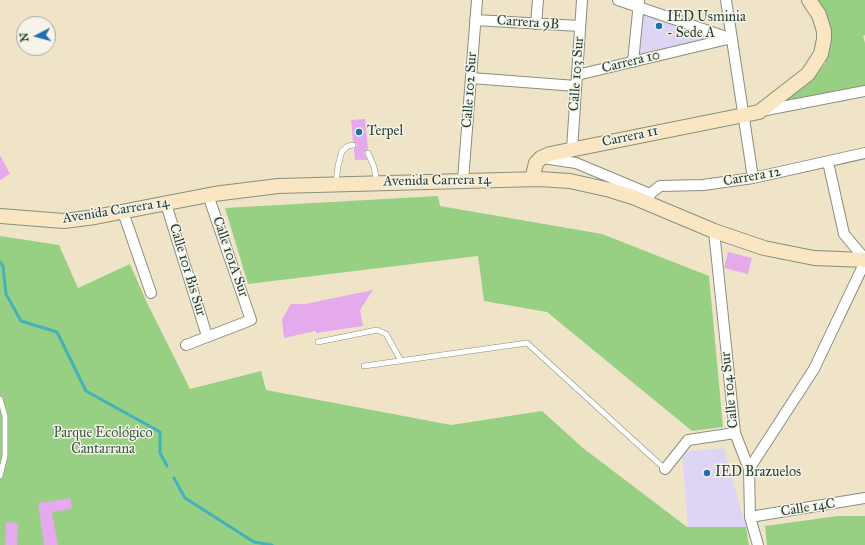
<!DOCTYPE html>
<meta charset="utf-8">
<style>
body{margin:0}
#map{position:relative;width:865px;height:545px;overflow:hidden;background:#efe4c8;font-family:"IM FELL Great Primer",serif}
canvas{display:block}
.north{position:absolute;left:16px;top:16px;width:40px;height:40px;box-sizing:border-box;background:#f7f3e8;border:1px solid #a1aaa0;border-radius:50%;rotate:264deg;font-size:11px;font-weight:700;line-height:16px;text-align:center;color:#1f3d34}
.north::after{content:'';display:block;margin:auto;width:14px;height:18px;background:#1f6fb2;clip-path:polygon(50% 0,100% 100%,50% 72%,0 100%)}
</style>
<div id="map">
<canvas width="865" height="545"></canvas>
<div class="north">N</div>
</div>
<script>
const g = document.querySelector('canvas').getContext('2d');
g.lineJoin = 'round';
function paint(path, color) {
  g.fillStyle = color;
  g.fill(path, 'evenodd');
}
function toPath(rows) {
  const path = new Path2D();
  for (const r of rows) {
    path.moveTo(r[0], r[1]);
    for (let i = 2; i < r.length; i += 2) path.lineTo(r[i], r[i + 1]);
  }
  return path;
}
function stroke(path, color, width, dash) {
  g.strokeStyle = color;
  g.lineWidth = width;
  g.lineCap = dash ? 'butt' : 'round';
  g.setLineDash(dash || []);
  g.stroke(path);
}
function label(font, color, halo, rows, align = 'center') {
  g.font = font + ' "IM FELL Great Primer",serif';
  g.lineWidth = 3;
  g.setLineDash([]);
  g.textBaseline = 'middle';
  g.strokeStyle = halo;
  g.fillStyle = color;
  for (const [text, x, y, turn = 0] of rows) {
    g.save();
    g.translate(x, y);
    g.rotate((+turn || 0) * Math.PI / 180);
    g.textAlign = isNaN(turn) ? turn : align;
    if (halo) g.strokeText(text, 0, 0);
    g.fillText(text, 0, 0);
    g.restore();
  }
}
paint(toPath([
 [642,14,716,38,636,57],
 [724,448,746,527,688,527,682,452]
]), '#ded5f5');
paint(toPath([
 [815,0,865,0,865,35,863,36,865,43,865,86,780,104,810,81,825,64,829,46],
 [438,196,440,206,602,234,709,276,723,427,692,431,547,312,484,301,478,256,248,284,225,208],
 [0,236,59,245,78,288,130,264,147,303,190,389,261,371,266,390,451,425,542,411,583,448,687,527,746,527,749,545,0,545],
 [838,516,865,516,865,545,767,545,765,526]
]), '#97d083');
stroke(toPath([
 [0,262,3,266,6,294,21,321,57,332,86,391,160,432,160,453,167,466],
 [174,478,185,498,254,542,272,545]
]), '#42b2bb', 3);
paint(toPath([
 [365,119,368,149,364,153,367,160,355,160,354,149,357,145,353,141,351,120],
 [0,155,10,174,0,180],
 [728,252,752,258,748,274,724,268],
 [373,290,360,310,363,326,316,333,315,331,284,338,282,319,291,304,305,304],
 [70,498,72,509,52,512,58,545,44,545,38,503],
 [6,522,18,523,17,545,5,545]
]), '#e4aaec');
const lane = toPath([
 [368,153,374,167,377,182],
 [336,183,338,166,342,151,348,146,353,145],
 [318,342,377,330,386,334,401,361],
 [364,366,527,343,665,469],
 [0,399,5,416,5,456,0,476]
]);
const street = toPath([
 [618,0,729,38],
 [726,0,753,178],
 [475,20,580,26],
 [536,24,538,0],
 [633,62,639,2],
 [577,75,732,38],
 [471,78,576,86],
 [761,111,865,91],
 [572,149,582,0],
 [543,158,576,163,650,194],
 [828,162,844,234,865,259],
 [463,180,477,0],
 [647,203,650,194,660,186,703,185,753,178,865,153],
 [166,204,207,336],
 [123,212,151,293],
 [714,231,735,433,749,469,750,517,758,545],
 [186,345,251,320,208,195],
 [665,469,688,440,735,433],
 [749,469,814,369,865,262],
 [750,517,865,498]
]);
const secondary = toPath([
 [532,179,536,163,541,158,550,154,759,112,808,74,821,54,824,39,824,31,819,15,809,0],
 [0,216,64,221,95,217,214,194,278,186,539,179,570,181,610,190,633,197,714,231,764,248,814,258,865,260]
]);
stroke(lane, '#87907e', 6);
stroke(street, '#87907e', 12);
stroke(secondary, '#87907e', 16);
stroke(lane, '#fff', 5);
stroke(street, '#fff', 10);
stroke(secondary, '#fbe6c4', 14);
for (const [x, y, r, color] of [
 [659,26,4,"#1f6fb2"],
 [359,132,4,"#1f6fb2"],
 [707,473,4,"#1f6fb2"]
]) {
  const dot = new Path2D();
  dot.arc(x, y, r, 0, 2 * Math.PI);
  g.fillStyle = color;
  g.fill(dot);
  stroke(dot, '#f7f3e8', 1.5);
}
label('14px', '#1f3d34', '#f7f3e8', [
 ["IED Usminia",667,18],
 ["- Sede A",667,34],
 ["Terpel",367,132],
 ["IED Brazuelos",715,473]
], 'left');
label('14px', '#1f3d34', '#f7f3e8', [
 ["Carrera 9B",528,23,4],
 ["Carrera 10",631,62,-14],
 ["Calle 103 Sur",577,74,-86],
 ["Calle 102 Sur",470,90,-86],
 ["Carrera 11",630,137,-12],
 ["Carrera 12",752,177,-10],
 ["Avenida Carrera 14",437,181,-1],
 ["Avenida Carrera 14",116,211,-9],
 ["Calle 101A Sur",230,257,71],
 ["Calle 101 Bis Sur",187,270,73],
 ["Calle 104 Sur",730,390,-96],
 ["Calle 14C",808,508,-9]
]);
label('14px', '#375a44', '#f7f3e8', [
 ["Parque Ecológico",103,434],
 ["Cantarrana",103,450]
]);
</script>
